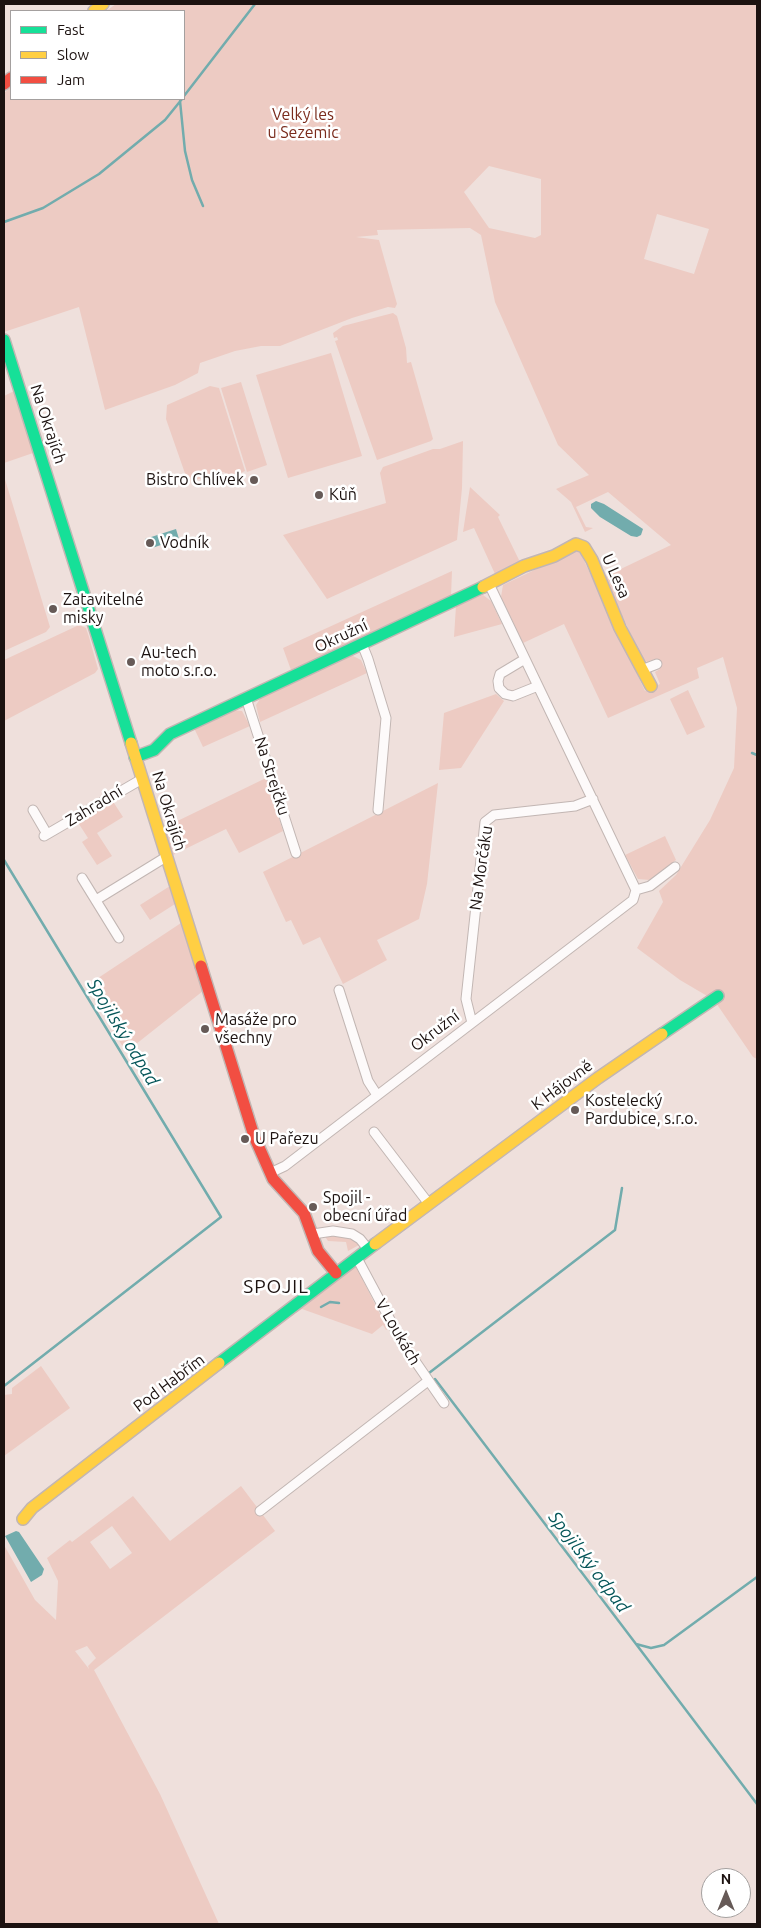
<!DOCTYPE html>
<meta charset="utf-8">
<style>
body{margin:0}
#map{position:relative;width:761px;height:1928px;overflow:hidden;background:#efe0dc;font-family:Ubuntu,sans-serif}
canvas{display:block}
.frame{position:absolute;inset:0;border:5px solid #1c1210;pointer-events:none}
.legend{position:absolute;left:10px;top:10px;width:175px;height:90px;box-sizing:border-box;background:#fff;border:1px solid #a4a09f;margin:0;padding:6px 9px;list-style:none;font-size:15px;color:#1c1210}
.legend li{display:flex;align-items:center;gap:10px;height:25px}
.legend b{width:25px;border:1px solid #a4a09f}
.north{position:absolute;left:701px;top:1868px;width:50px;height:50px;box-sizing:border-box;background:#fff;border:1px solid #a4a09f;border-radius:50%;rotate:0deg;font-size:14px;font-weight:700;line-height:20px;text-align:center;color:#1c1210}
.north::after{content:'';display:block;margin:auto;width:18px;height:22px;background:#665a57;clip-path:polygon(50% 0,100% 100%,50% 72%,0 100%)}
</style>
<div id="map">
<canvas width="761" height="1928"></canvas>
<div class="frame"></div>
<ul class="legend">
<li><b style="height:6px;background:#16e098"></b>Fast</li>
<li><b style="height:6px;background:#ffcf43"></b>Slow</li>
<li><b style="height:6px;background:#f24e42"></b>Jam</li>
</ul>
<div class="north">N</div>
</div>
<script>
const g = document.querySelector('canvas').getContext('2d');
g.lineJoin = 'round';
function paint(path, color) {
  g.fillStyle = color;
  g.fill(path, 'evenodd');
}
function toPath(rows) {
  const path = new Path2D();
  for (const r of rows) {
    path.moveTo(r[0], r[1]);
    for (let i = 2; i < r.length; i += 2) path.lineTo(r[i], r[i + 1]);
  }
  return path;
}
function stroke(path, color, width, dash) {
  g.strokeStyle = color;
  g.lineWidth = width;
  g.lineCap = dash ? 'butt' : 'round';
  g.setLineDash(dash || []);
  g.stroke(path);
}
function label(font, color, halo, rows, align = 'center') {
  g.font = font + ' Ubuntu,sans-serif';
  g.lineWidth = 5;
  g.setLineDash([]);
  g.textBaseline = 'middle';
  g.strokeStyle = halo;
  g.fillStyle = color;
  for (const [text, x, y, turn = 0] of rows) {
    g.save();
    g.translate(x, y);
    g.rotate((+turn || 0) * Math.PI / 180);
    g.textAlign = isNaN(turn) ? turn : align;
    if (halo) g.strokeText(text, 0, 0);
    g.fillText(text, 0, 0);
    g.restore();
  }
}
paint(toPath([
 [116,4,757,4,757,1059,753,1057,714,1000,680,980,637,948,663,902,659,891,676,875,710,820,734,768,737,708,723,657,697,668,699,678,608,718,564,624,523,643,501,597,503,585,576,550,581,554,645,691,660,684,655,672,660,669,655,659,647,662,642,658,604,577,671,545,608,492,576,507,586,527,593,528,585,532,571,502,556,489,589,475,558,445,495,302,481,235,470,228,377,230,378,235,356,237,379,240,397,304,395,308,388,307,352,318,280,346,261,346,235,351,200,363,198,373,175,385,105,410,79,307,4,332,4,93,11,87,11,99,184,99,184,11,106,11],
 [489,166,541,179,541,235,535,238,489,228,464,192],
 [657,214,709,229,694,274,644,259],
 [393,313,397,316,406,348,407,363,411,362,433,439,431,441,377,460,335,341,338,340,337,337,334,338,333,333,343,326],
 [331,353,362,456,288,478,256,375],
 [241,382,267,465,247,472,221,388],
 [210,386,219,388,245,471,230,478,224,472,188,482,166,419,167,405],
 [14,391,33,453,4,463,4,396],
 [463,441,462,488,457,540,327,599,283,535,386,503,380,473,383,467,433,449,440,449],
 [4,476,50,627,46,632,4,651],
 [470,487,500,515,498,517,519,560,523,561,495,574,474,528,463,532],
 [452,571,451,596,291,670,283,648],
 [483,595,491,601,502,624,454,637,456,606],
 [79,625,86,628,89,637,98,669,95,673,4,721,4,660],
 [353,656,361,660,367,673,260,722,256,705,262,696,346,657],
 [688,690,705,727,687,735,670,699],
 [496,694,504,701,461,768,439,770,444,713],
 [232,710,242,711,250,726,203,747,194,728],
 [266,778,283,831,239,853,226,829,173,855,163,828],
 [438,783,427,884,419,919,377,940,387,960,343,984,320,937,303,945,291,920,286,922,263,872],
 [112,800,123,817,97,833,112,856,97,865,82,842,88,838,77,821],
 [665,836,676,860,650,880,638,879,625,855],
 [170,886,175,904,150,920,140,905],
 [181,923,203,991,126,1052,86,986],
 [336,1233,353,1238,359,1245,348,1251,346,1242,328,1241,324,1235],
 [355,1266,359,1267,363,1274,363,1280,380,1314,384,1314,390,1328,386,1330,383,1325,372,1334,302,1309,296,1313,294,1310],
 [41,1366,70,1408,4,1456,4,1395,12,1394,12,1388],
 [241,1486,275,1531,94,1670,160,1794,219,1924,4,1924,4,1545,35,1600,56,1620,58,1581,47,1558,70,1540,72,1542,133,1496,170,1541],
 [112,1526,132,1553,110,1569,90,1542],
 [87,1646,96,1658,88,1666,89,1669,75,1651]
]), '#edcbc3');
paint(toPath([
 [596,501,604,504,640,527,643,529,641,535,637,537,631,536,600,517,591,508,591,504],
 [176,529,179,539,149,549,145,539],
 [16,1531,19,1532,44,1569,42,1575,31,1582,5,1536]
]), '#72acad');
stroke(toPath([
 [184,96,255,4],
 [180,101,185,151,192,180,203,206],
 [4,222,43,208,99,174,165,120,182,99],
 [752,753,757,755],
 [4,860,221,1217,4,1386],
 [321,1307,330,1302,339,1303],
 [429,1373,615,1230,622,1188],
 [435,1379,636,1644,651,1648,664,1645,757,1577],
 [636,1644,757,1804]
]), '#72acad', 2.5);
const street = toPath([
 [489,584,636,890],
 [362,644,368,659,386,718,378,810],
 [525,659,500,674,498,681,499,688,505,694,513,696,538,686],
 [644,669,657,664],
 [246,698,296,853],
 [33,810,47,834],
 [44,836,142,779],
 [82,878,119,938],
 [96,900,166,857],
 [339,990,368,1081,377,1095],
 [472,1023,466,999,485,822,494,815,575,806,593,799],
 [374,1132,429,1204],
 [270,1173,285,1166,633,900,636,890,650,886,675,867],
 [313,1234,333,1231,352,1234,360,1239,368,1249],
 [357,1258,402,1342,444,1403],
 [260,1511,428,1381]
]);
const fast = toPath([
 [4,340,131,743],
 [135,757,154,750,170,734,483,587],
 [662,1034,718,996],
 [219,1363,375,1244]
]);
const slow = toPath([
 [94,11,103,4],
 [483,587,524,566,554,556,576,544,584,547,592,560,620,628,651,686],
 [131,743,201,966],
 [375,1244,598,1078,662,1034],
 [23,1519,32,1508,219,1363]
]);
const jam = toPath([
 [4,84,11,78],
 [201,966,254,1136,273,1179,304,1213,318,1251,336,1273]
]);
stroke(street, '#c2b6b3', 11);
stroke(fast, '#c2b6b3', 14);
stroke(slow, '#c2b6b3', 14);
stroke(jam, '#c2b6b3', 14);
stroke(street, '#fdfafa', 9);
stroke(fast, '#16e098', 11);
stroke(slow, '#ffcf43', 11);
stroke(jam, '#f24e42', 11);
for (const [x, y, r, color] of [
 [254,480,5,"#665a57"],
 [319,495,5,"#665a57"],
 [150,543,5,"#665a57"],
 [53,609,5,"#665a57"],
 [131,662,5,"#665a57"],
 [205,1029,5,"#665a57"],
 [575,1110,5,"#665a57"],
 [245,1139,5,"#665a57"],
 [313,1207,5,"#665a57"]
]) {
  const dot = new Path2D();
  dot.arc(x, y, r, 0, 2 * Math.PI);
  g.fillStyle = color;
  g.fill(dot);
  stroke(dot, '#fff', 2);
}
label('16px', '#7a2b1c', '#fff', [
 ["Velký les",303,115],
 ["u Sezemic",303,133]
]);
label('16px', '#1c1210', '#fff', [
 ["Na Okrajích",48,424,72],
 ["U Lesa",616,576,66],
 ["Okružní",341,636,-25],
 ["Na Strejčku",272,776,72],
 ["Zahradní",94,806,-31],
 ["Na Okrajích",169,811,73],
 ["Na Morčáku",481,868,-82],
 ["Okružní",435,1031,-37],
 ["K Hájovně",562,1085,-37],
 ["V Loukách",398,1332,60],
 ["Pod Habřím",169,1383,-37]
]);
label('16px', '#1c1210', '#fff', [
 ["Bistro Chlívek",244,480,"right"],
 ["Kůň",329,495],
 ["Vodník",160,543],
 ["Zatavitelné",63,600],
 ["misky",63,618],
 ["Au-tech",141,653],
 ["moto s.r.o.",141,671],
 ["Masáže pro",215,1020],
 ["všechny",215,1038],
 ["Kostelecký",585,1101],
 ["Pardubice, s.r.o.",585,1119],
 ["U Pařezu",255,1139],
 ["Spojil -",323,1198],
 ["obecní úřad",323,1216]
], 'left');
label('italic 18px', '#045558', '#fff', [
 ["Spojilský odpad",123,1032,59],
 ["Spojilský odpad",589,1562,53]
]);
g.letterSpacing = '1px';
label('19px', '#1c1210', '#fff', [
 ["SPOJIL",276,1287]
]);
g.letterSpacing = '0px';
</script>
